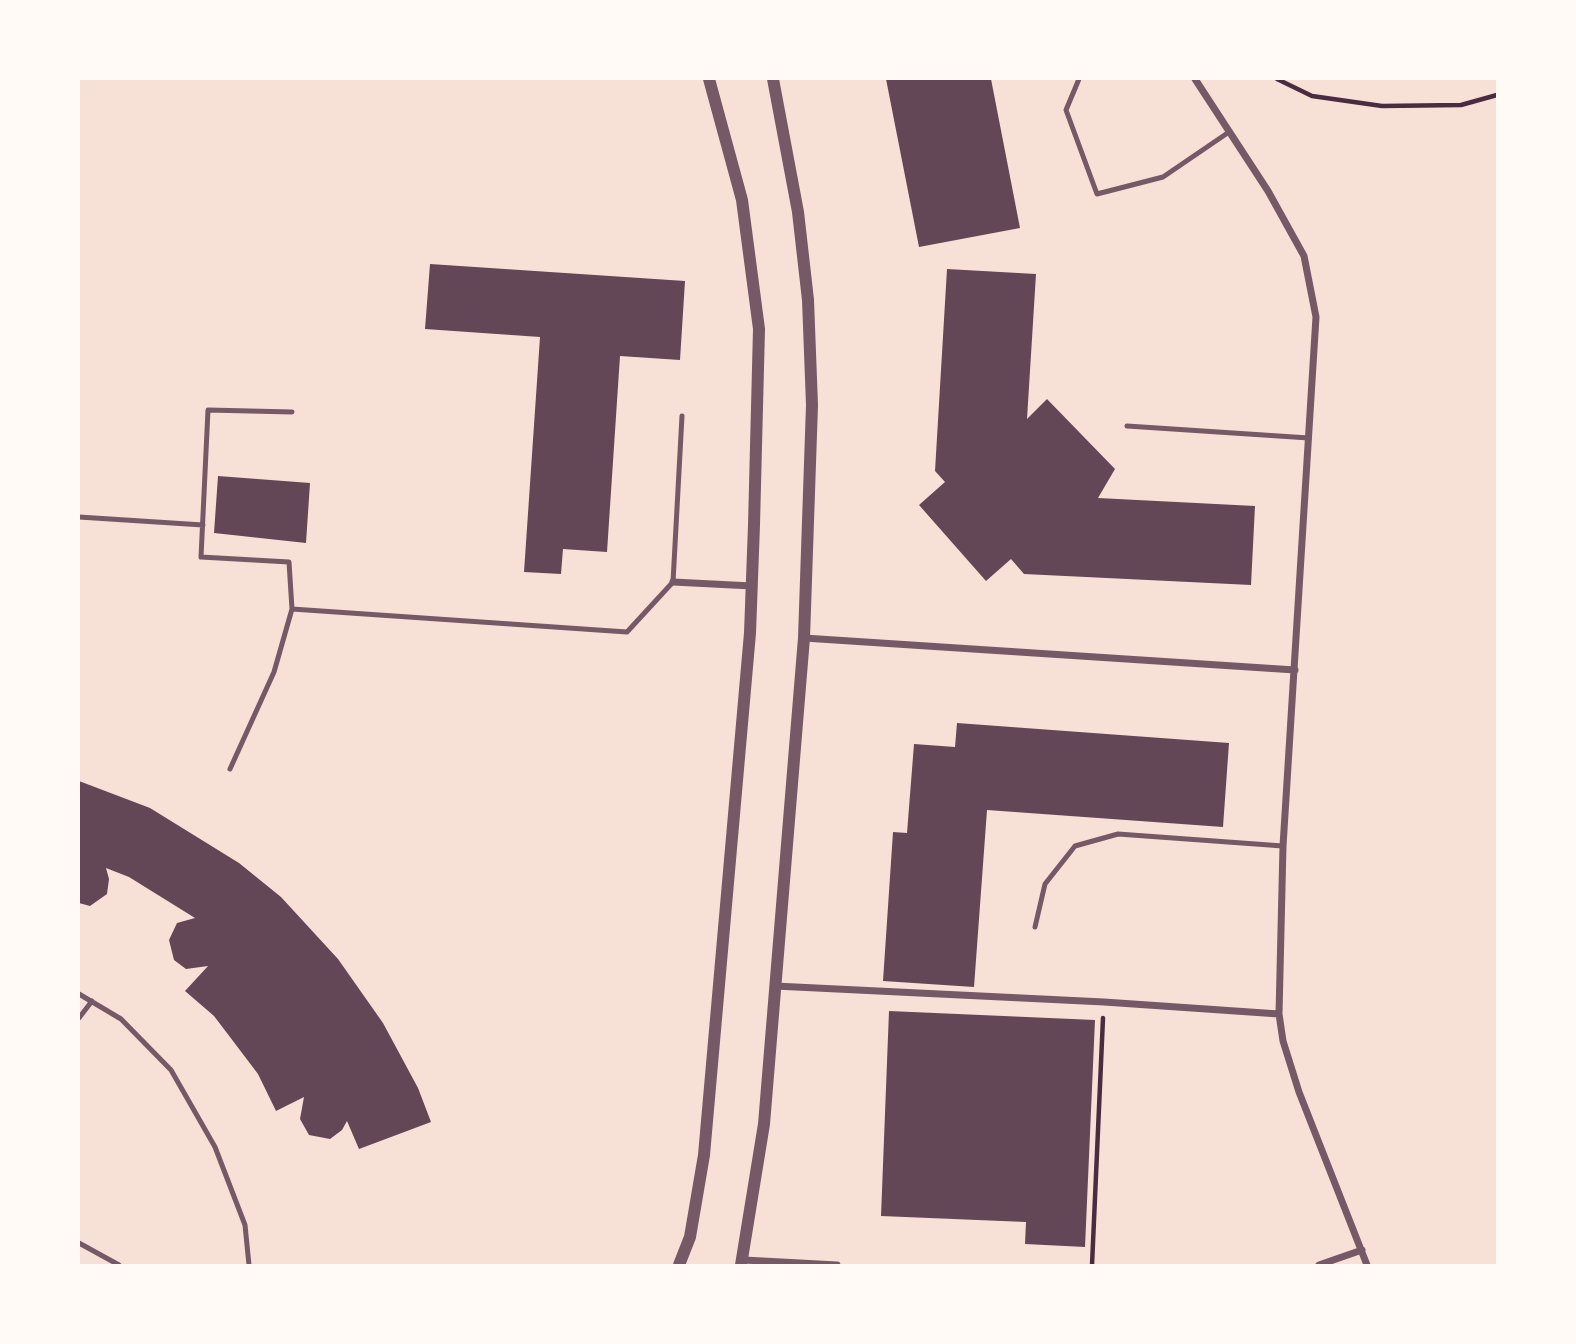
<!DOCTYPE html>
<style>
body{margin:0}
#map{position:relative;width:1576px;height:1344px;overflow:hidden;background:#f7e1d7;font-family:Rubik,sans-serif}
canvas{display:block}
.frame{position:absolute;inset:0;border:80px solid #fffaf5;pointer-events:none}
</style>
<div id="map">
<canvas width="1576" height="1344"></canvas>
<div class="frame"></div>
</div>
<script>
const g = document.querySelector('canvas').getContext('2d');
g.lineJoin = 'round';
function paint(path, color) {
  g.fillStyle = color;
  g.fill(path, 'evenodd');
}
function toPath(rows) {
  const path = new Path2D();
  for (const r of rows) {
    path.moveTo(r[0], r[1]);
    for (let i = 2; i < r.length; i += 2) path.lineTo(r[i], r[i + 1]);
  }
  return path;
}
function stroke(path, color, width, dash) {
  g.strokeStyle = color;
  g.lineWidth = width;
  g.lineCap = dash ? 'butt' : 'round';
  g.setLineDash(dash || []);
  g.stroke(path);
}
paint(toPath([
 [886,79,991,79,1020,228,919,247],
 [430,264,685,281,680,360,620,356,607,552,563,549,561,574,524,572,540,337,425,329],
 [947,269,1036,274,1027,419,1047,399,1115,469,1098,498,1255,506,1251,585,1024,574,1011,559,986,581,919,505,945,482,935,471],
 [218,476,310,483,306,543,214,533],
 [957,723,1229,743,1223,827,987,810,974,987,883,981,893,832,907,833,914,744,955,747],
 [79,781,150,808,239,863,281,897,338,959,383,1023,418,1088,431,1122,359,1149,347,1121,342,1130,330,1139,309,1135,300,1119,304,1097,276,1111,258,1074,233,1041,214,1016,185,991,208,966,186,969,174,960,169,940,177,923,195,918,129,877,106,868,109,879,107,894,90,906,79,903],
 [889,1011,1095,1020,1085,1247,1025,1244,1026,1222,881,1216]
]), '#644757');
stroke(toPath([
 [1277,79,1312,96,1382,106,1461,105,1497,95],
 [1092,1265,1103,1018]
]), '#4a2c40', 4.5);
stroke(toPath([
 [1079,79,1066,110,1097,194,1163,177,1229,132],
 [1127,426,1309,438],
 [79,517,203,525],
 [292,609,627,632,673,582,682,416],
 [230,769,274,672,292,609,289,562,201,557,208,410,292,412],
 [1035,927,1045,884,1075,846,1118,834,1283,846],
 [79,994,121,1019,171,1070,215,1147,245,1225,249,1265],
 [79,1018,92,1001],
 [79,1243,119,1265]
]), '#755966', 5);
stroke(toPath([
 [1195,79,1268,191,1304,256,1316,317,1283,846,1279,1014,1283,1041,1299,1092,1367,1265],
 [673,582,752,586],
 [804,638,1295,670],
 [775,986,1104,1002,1279,1014],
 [744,1260,837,1265],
 [1319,1265,1362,1250]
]), '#755966', 7);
stroke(toPath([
 [679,1265,690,1237,704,1155,750,633,754,525,759,329,742,200,709,79],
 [741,1265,764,1124,804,638,812,405,808,300,798,212,773,79]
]), '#755966', 12);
</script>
